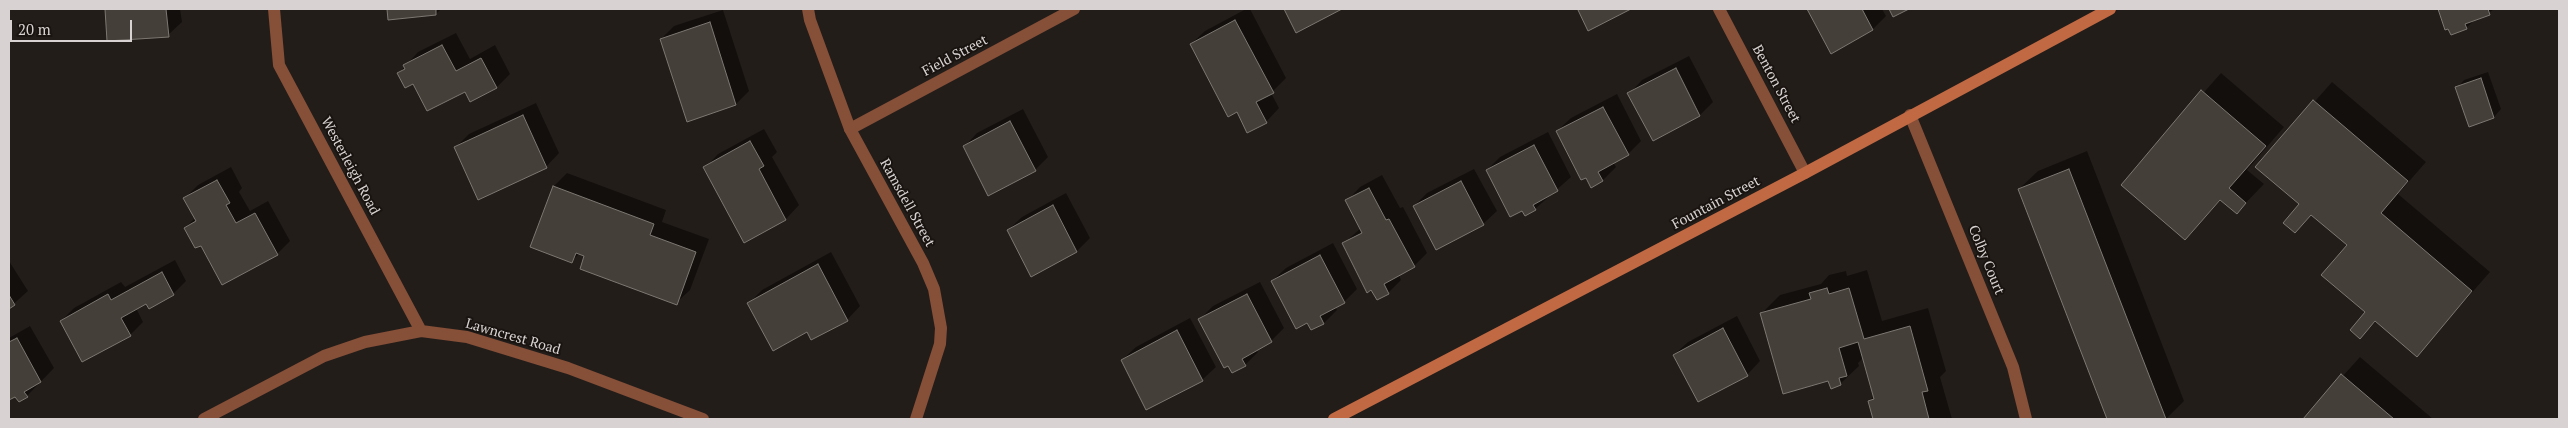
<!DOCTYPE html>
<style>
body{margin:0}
#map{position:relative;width:2568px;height:428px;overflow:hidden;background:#231d1a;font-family:"PT Serif",serif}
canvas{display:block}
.frame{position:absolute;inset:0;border:10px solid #d8d3d2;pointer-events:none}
.scale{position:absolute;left:10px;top:20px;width:122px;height:22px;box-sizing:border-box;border:2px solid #d8d3d2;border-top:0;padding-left:6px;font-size:15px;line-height:18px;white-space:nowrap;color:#d8d3d2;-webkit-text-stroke:4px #1a1411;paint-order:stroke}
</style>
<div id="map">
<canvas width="2568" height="428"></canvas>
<div class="frame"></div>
<div class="scale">20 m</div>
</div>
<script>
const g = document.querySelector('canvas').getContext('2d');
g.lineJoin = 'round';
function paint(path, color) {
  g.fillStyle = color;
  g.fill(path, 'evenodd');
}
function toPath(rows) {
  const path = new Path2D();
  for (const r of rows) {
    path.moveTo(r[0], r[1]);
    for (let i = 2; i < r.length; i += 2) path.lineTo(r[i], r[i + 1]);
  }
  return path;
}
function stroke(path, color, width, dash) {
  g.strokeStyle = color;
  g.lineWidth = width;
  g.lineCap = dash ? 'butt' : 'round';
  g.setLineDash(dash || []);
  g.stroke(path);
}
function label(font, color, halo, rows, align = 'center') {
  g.font = font + ' "PT Serif",serif';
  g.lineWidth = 4;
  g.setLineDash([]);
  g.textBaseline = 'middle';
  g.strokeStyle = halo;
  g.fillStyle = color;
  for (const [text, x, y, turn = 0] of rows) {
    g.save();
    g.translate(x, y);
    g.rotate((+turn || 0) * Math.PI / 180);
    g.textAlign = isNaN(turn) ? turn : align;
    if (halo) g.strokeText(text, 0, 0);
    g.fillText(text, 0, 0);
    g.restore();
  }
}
paint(toPath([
 [106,9,180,9,182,22,168,35,108,39],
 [388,9,441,9,436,14,389,19],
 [1246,9,1250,9,1286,78,1271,93,1279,108,1266,122,1237,110,1191,44,1205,31],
 [1285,9,1339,9,1297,31],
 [1808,9,1882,9,1886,16,1873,29,1832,52],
 [2439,9,2494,9,2489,13,2477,18,2466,28,2446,29],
 [723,10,749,91,736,104,661,39,674,26],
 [456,33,470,59,495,45,510,74,497,87,470,100,466,90,413,82,399,73,418,52],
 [1689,56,1713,102,1700,115,1629,94,1642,80],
 [2488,72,2501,109,2494,117,2470,125,2457,88,2464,80],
 [2221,73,2284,127,2247,170,2264,184,2237,212,2222,199,2185,239,2122,185],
 [2332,82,2426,162,2398,194,2490,272,2417,355,2377,321,2360,337,2367,312,2348,245,2312,214,2295,232,2301,204,2257,167],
 [1617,94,1641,141,1628,154,1613,162,1616,167,1603,180,1557,131,1571,118],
 [536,103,559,153,546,167,456,147,469,134],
 [1023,109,1048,157,1035,170,964,147,977,133],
 [764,129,777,152,772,157,799,205,786,219,744,241,705,168,718,154],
 [1548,132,1571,177,1535,209,1487,170,1500,157],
 [2087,151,2184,401,2166,419,2109,419,2019,189,2038,171],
 [231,167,242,188,239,192,250,211,268,201,290,241,277,254,201,244,185,228,195,218,185,198,198,185],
 [1474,169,1497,211,1483,224,1436,249,1414,206,1427,193],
 [567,173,666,210,662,222,709,239,690,290,676,303,580,253,572,261,531,246,554,186],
 [1382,175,1400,208,1403,207,1427,253,1414,266,1399,275,1401,280,1388,293,1343,244,1361,228,1347,201,1360,187],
 [1066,193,1090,238,1077,251,1008,230,1022,217],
 [1333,243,1357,289,1344,302,1335,307,1337,310,1324,323,1311,329,1272,281,1286,268],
 [831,252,860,306,847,320,808,331,749,303,762,290],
 [175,260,186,281,173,294,146,302,136,308,143,322,130,335,61,321,74,308,121,282,125,287],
 [9,261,28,291,9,308],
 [1867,270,1882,321,1928,308,1946,371,1940,377,1952,419,1874,419,1869,401,1874,396,1864,357,1858,363,1859,366,1840,384,1829,380,1761,314,1780,295,1821,284,1829,275,1846,271,1847,276],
 [1260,282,1284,328,1271,341,1256,349,1258,352,1245,365,1200,319,1213,306],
 [1737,316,1760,361,1747,375,1674,355,1688,342],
 [1190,318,1216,367,1202,380,1122,360,1136,347],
 [30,326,54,368,27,396,16,395,9,399,9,338],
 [2360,357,2433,419,2304,419]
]), '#0007');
const building = toPath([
 [105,9,166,9,169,37,107,41,105,9],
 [387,9,436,9,436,15,388,20,387,9],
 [1284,9,1342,9,1296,33,1284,9],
 [1580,9,1631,9,1588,31,1578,10,1580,9],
 [1807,9,1862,9,1873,30,1831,54,1807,9],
 [1889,9,1909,9,1893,17,1889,9],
 [2438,9,2488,9,2490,15,2465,24,2467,29,2451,35,2448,29,2445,30,2438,9],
 [1235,20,1274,93,1256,102,1267,123,1247,133,1237,112,1228,117,1190,44,1235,20],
 [710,22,736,105,687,122,660,39,710,22],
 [442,45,456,71,481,58,497,88,470,102,465,92,427,111,413,84,405,88,397,73,405,69,403,65,442,45],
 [1676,68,1700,116,1653,141,1627,93,1676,68],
 [2481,78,2494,118,2469,127,2455,87,2481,78],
 [2201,90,2266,146,2229,188,2246,203,2237,214,2220,200,2185,240,2121,185,2201,90],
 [2313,100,2408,181,2381,213,2472,291,2417,357,2375,321,2360,339,2350,330,2365,312,2321,275,2347,245,2311,215,2295,233,2283,223,2299,204,2255,167,2313,100],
 [1603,107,1629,155,1598,172,1603,181,1591,188,1586,178,1581,180,1556,131,1603,107],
 [523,115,547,168,478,200,454,147,523,115],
 [1010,121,1036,171,988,196,963,146,1010,121],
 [750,141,764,166,759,169,786,220,744,243,703,167,750,141],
 [1534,145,1558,191,1533,205,1536,210,1525,216,1522,211,1510,217,1486,170,1534,145],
 [2069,169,2166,419,2107,419,2018,189,2069,169],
 [217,180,230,203,226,205,236,223,255,213,278,255,222,285,201,246,195,248,184,228,196,221,183,198,217,180],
 [1461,181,1484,225,1436,250,1413,206,1461,181],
 [553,186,654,224,650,235,696,252,677,305,580,269,584,256,576,253,572,263,530,247,553,186],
 [1369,188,1386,220,1389,219,1415,267,1384,284,1389,294,1377,300,1371,290,1367,293,1342,243,1362,233,1345,200,1369,188],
 [1053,205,1077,252,1031,277,1007,230,1053,205],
 [1320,255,1345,303,1320,316,1324,324,1311,330,1307,323,1296,329,1271,281,1320,255],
 [818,264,848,321,811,340,807,332,773,351,747,303,818,264],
 [162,272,174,295,149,309,146,304,121,318,131,336,82,362,60,321,108,294,111,300,162,272],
 [1827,288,1829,294,1849,288,1864,339,1910,326,1928,391,1922,392,1929,419,1873,419,1868,401,1874,399,1858,342,1839,348,1847,376,1839,378,1841,385,1831,389,1828,381,1783,394,1760,313,1811,299,1809,293,1827,288],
 [1247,294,1272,342,1242,359,1246,366,1232,373,1228,366,1224,368,1198,319,1247,294],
 [9,295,15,305,9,309,9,295],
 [1723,328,1748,376,1698,402,1673,355,1723,328],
 [1177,330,1203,381,1146,410,1121,360,1177,330],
 [17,338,41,382,24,392,28,397,19,402,15,397,9,400,9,342,17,338],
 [2341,374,2394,419,2303,419,2341,374]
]);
paint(building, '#443f39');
stroke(building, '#7d7871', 1);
stroke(toPath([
 [274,9,279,65,421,331],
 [1719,9,1805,173],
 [1910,115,2013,367,2026,419],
 [850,129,1074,9],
 [204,419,324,356,365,342,421,331,467,337,568,368,703,419]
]), '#864f38', 12);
stroke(toPath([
 [808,9,810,20,850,129,923,263,934,289,941,328,940,344,916,419]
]), '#864f38', 12);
stroke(toPath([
 [1334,419,1805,173,2110,9]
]), '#c16943', 12);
label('14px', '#d8d3d2', '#1a1411', [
 ["Field Street",955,56,-28],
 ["Benton Street",1776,84,62],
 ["Westerleigh Road",350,166,62],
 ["Ramsdell Street",907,203,61],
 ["Fountain Street",1716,203,-28],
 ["Colby Court",1986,260,68],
 ["Lawncrest Road",513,337,16]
]);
</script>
